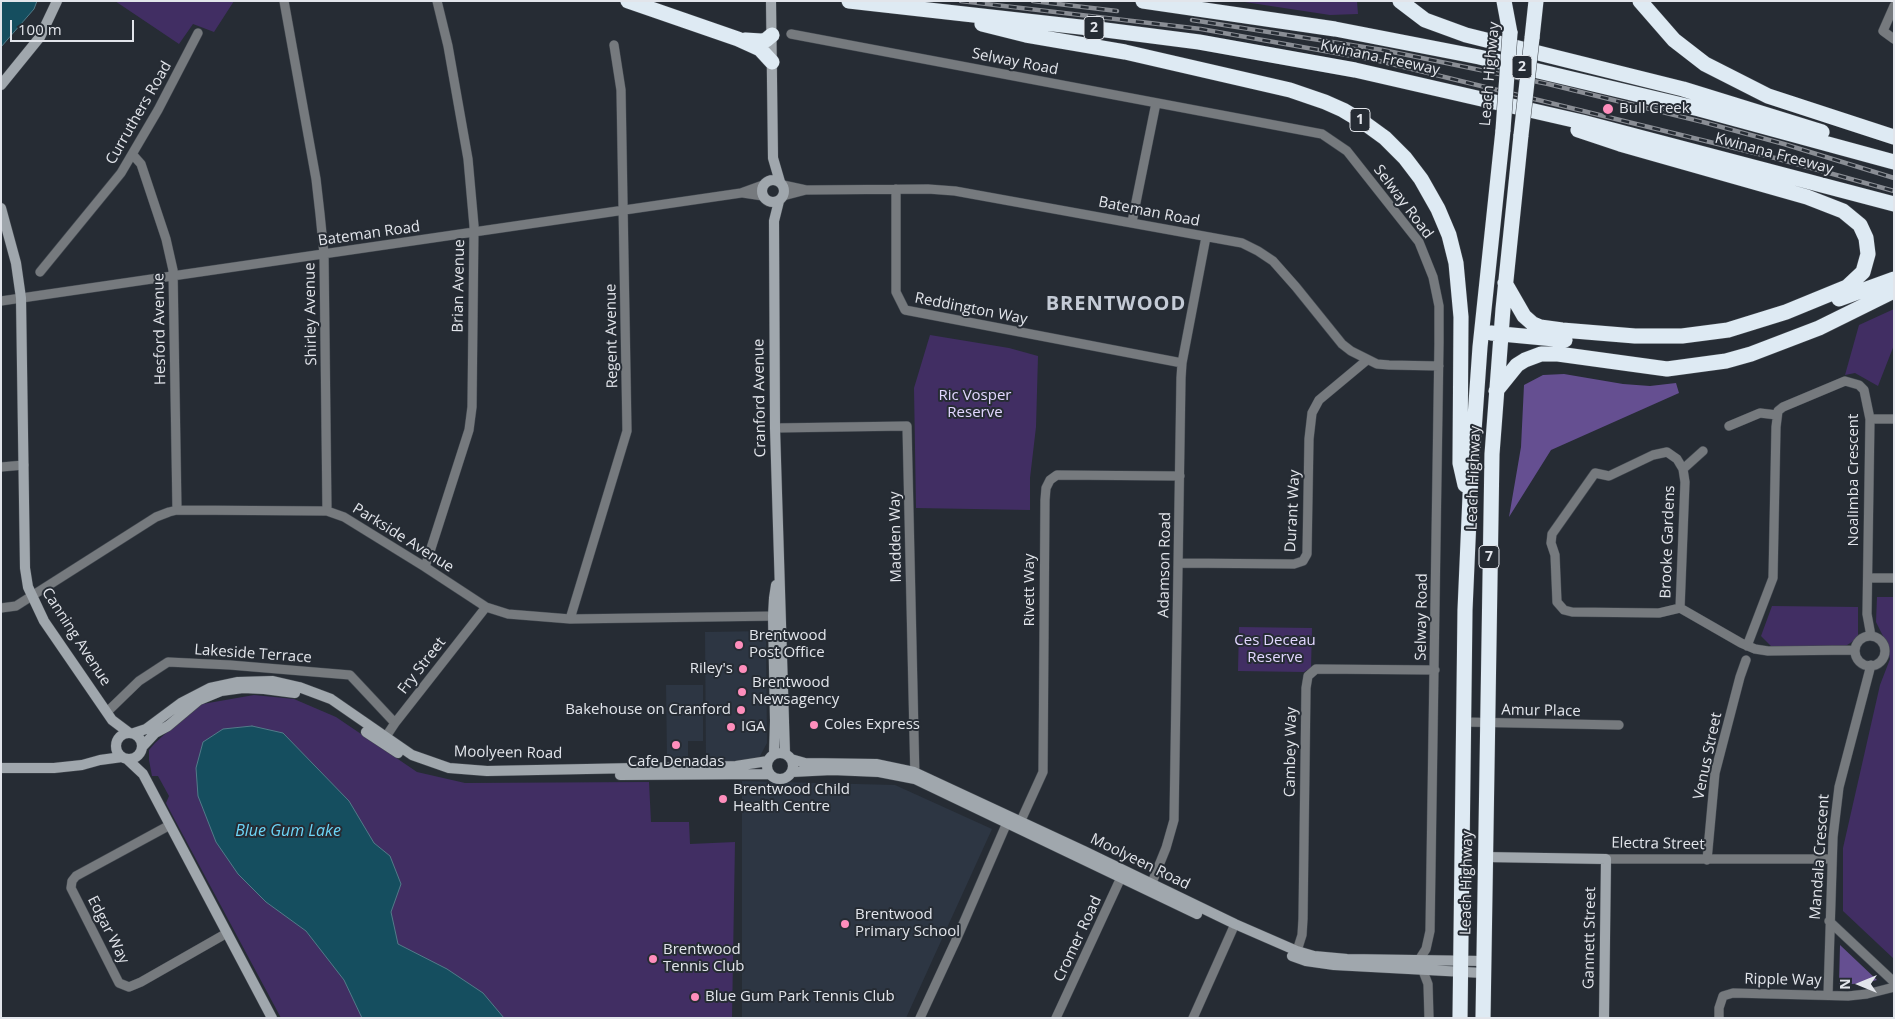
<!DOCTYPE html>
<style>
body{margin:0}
#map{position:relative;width:1895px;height:1019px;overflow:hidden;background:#262c34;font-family:"Open Sans",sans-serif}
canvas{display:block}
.frame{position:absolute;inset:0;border:2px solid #e2e5eb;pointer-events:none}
.north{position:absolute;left:1835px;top:959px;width:50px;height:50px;-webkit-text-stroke:4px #262c34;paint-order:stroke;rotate:270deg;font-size:14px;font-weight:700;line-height:20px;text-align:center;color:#e2e5eb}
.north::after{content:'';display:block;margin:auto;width:18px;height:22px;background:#e2e5eb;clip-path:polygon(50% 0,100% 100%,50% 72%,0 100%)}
.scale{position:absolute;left:10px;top:20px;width:124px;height:22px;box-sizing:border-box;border:2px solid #e2e5eb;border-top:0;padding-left:6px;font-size:15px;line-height:18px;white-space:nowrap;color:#e2e5eb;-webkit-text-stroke:4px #262c34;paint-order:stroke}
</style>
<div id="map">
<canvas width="1895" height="1019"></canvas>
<div class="frame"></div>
<div class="north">N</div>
<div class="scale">100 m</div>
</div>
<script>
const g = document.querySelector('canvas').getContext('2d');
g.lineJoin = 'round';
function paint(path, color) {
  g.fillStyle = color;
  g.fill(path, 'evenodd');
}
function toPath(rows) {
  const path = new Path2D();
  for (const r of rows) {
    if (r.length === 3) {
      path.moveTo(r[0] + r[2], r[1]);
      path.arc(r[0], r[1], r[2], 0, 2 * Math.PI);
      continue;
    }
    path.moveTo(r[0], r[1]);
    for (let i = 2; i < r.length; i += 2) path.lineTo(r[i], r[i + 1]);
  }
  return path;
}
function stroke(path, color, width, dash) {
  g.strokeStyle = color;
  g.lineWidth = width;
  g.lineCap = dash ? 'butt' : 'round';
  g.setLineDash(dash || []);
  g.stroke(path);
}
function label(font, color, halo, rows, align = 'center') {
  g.font = font + ' "Open Sans",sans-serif';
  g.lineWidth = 4;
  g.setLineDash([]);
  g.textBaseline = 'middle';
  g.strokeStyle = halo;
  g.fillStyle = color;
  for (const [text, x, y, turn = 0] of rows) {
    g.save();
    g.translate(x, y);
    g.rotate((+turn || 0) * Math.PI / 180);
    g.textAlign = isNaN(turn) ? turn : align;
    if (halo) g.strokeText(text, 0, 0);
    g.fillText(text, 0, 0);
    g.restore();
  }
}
paint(toPath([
 [766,631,767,743,759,758,745,764,706,764,705,632],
 [666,685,703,685,703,741,688,741,688,760,667,759],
 [742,781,895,785,992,829,906,1018,742,1018]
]), '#2d3643');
paint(toPath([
 [115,1,234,1,214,32,193,24,179,44],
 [1238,1,1357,1,1358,14,1330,15],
 [1894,309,1894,345,1878,386,1855,373,1845,375,1859,325],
 [930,335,1009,348,1038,356,1036,427,1030,478,1030,510,916,508,914,388],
 [1877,597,1894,597,1894,959,1843,911,1843,848,1880,685,1890,659,1886,642,1876,622],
 [1772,606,1858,607,1858,638,1844,647,1772,647,1761,636],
 [1239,627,1312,628,1311,669,1307,670,1304,672,1238,671],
 [254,695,294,699,336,717,417,772,465,783,649,782,651,822,689,822,690,844,735,842,732,1018,281,1018,168,807,166,803,169,796,158,776,152,776,149,760,149,750,155,743,197,705]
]), '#412e63');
paint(toPath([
 [1564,374,1623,384,1650,386,1676,383,1679,393,1551,450,1509,517,1521,447,1524,385,1543,375],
 [1840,945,1877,980,1865,983,1839,985]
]), '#654f91');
const water = toPath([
 [1,1,37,1,34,9,1,47,1,1],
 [252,726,283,733,349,801,374,843,390,856,401,884,391,912,398,944,447,969,483,993,504,1018,362,1018,344,980,306,931,266,902,238,874,216,842,198,796,196,768,203,742,223,729,252,726]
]);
paint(water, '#154e5f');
stroke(water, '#527b89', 1);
const street = toPath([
 [284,1,316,179,320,214,324,254,327,511],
 [1894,6,1883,31,1894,39],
 [791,34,1322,134,1347,151,1419,242,1433,277,1439,306,1439,343,1430,931,1426,949,1419,960],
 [133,155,141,164,166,239,173,270,177,510],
 [783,185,806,190],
 [896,189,896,292,905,310,1182,363],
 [743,193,763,196],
 [783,196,806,190,928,189,955,191,1242,243,1258,251,1273,261,1296,287,1342,344,1351,351,1377,364,1389,365,1439,366],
 [1132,222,1156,103],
 [40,272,121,173,158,110,198,33],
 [1,301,741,193,763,185],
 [1870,419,1894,419],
 [1729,426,1760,413,1777,415],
 [775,428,907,426,915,779],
 [1667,452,1677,459,1683,469,1685,482,1680,608,1659,613,1572,612,1564,610,1557,602,1555,555,1551,543,1552,534,1595,473,1609,476,1653,455,1667,452],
 [1,467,24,465],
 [1683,469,1703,451],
 [1179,563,1294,564,1303,561,1307,554,1309,439,1312,413,1319,400,1367,360],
 [425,567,469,430,472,407,474,226,468,159,448,46,437,1],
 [1868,578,1894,578],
 [1,608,16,606,156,517,169,512,177,510,327,511,344,517,425,567,486,607,508,614,570,619,778,616],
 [1680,608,1741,643,1755,649,1768,651,1855,650],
 [570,619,627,431,621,90,614,45],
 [1870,651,15],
 [1747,646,1773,578,1776,427,1778,411,1783,407,1845,381,1859,385,1864,390,1870,419,1867,614,1871,636],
 [107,712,139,681,168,662,230,665,350,675,395,723],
 [1463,722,1619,725],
 [383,741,395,723,486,607],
 [170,825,76,876,72,881,71,888,119,983,129,987,141,982,227,933],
 [1018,827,1043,772,1045,500,1046,488,1050,480,1057,475,1180,476],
 [1606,859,1832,859],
 [1707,860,1715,773,1740,677,1746,660],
 [1149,890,1166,848,1174,820,1181,378,1182,363,1206,237],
 [1829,921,1894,982],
 [1295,957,1302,935,1303,919,1306,688,1308,676,1316,669,1435,670],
 [1423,971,1428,984,1429,1018],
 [1828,995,1833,837,1839,787,1871,665],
 [920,1018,957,938,1009,818],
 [1056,1018,1124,871],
 [1193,1018,1235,924],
 [1719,1018,1719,1008,1723,996,1733,993,1848,996,1867,994,1894,987]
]);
const secondary = toPath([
 [771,1,773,158,780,182],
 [1,85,40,37,57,1],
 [773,191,11],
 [779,201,774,221,775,428,785,754],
 [1,208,16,263,21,298,25,568,28,587,44,621,112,720,128,732],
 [366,732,398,753],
 [129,746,13],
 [134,733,146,729,181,703,210,688,238,682,273,681,299,687,331,699,412,755,449,768,487,771,736,766,768,761],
 [142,747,155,733,168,726,199,700,221,691,243,688,264,689,295,693],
 [780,766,13],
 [774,754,775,721,773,616,774,598,776,585],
 [127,759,143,774,272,1018],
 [791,759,805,763,876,764,914,772,1084,851,1235,924,1297,951,1314,956,1347,959,1483,961],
 [1,768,54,768,82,765,100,760,122,757],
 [792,772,832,770,879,772,915,779,1197,914],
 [620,775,769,774],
 [1484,857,1606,859,1604,1018],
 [1292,956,1306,961,1334,965,1483,973]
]);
const highway = toPath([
 [628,1,738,39,760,49,772,62],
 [849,1,1098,29,1199,42,1355,70,1582,122,1894,204],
 [1143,1,1335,29,1479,57,1699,109,1894,162],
 [1400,1,1425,20,1466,35,1683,89,1822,132],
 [1504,1,1510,33],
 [1640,1,1674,40,1705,64,1768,96,1894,137],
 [982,24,1026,35,1125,52,1290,90,1325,102,1343,110,1363,122,1385,138,1405,158,1421,179,1438,209,1449,235,1456,263,1461,317,1460,463,1465,485],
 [1532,38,1536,1],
 [745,40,761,41,766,40,772,35],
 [1505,283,1524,316,1533,324,1540,327,1562,330,1635,336,1682,336,1728,330,1786,312,1847,287,1863,272,1868,254,1866,238,1860,225,1843,211,1807,197,1620,144,1578,130],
 [1839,299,1894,279],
 [1491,333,1565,340],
 [1496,391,1517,365,1525,360,1541,354,1558,354,1667,369,1726,361,1751,354,1819,328,1894,291],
 [1460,1018,1465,610,1471,473,1480,347,1503,130],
 [1483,1018,1492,454,1503,309,1521,135]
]);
stroke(street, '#444a51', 10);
stroke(secondary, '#444a51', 11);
stroke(highway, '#444a51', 16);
stroke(street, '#767a7e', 9);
stroke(secondary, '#a0a7ad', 10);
stroke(highway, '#deeaf3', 15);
const rail = toPath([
 [961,1,1201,29,1375,60,1775,158,1894,191],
 [1033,1,1117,11],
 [1192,20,1383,50,1548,84,1703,122,1784,144,1894,178]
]);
stroke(rail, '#8a8e95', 4.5);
stroke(rail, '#262c34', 2.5, [8]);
const highwayBridge = toPath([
 [1503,130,1510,33],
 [1521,135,1532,38]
]);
stroke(highwayBridge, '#444a51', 16, []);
stroke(highwayBridge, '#deeaf3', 15);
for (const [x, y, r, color] of [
 [1608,109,6,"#fe8ebc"],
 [739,645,5,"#fe8ebc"],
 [743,669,5,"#fe8ebc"],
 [742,692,5,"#fe8ebc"],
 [741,710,5,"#fe8ebc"],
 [814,725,5,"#fe8ebc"],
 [731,727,5,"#fe8ebc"],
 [676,745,5,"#fe8ebc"],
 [723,799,5,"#fe8ebc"],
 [845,924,5,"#fe8ebc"],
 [653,959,5,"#fe8ebc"],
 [695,997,5,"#fe8ebc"]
]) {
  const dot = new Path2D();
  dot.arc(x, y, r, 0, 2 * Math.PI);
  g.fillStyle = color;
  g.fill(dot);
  stroke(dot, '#262c34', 2);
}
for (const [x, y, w] of [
 [1094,28,20],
 [1522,67,20],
 [1360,120,20],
 [1489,557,20]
]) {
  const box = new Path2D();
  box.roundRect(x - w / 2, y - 11.5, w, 23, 4);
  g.fillStyle = '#262c34';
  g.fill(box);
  stroke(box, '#e2e5eb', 1);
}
label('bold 14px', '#e2e5eb', null, [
 ["2",1094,28],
 ["2",1522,67],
 ["1",1360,120],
 ["7",1489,557]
]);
label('15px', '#e2e5eb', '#262c34', [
 ["Kwinana Freeway",1380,58,12],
 ["Selway Road",1015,62,11],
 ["Leach Highway",1490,74,-85],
 ["Curruthers Road",139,113,-60],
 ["Kwinana Freeway",1774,154,15],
 ["Selway Road",1403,202,53],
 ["Bateman Road",1149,212,11],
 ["Bateman Road",369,234,-8],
 ["Brian Avenue",459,286,-89],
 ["Reddington Way",971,309,11],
 ["Shirley Avenue",311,314,-91],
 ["Hesford Avenue",160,329,-91],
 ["Regent Avenue",612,336,-91],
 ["Cranford Avenue",760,398,-91],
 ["Leach Highway",1474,478,-88],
 ["Noalimba Crescent",1854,480,-90],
 ["Durant Way",1293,511,-87],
 ["Madden Way",896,537,-91],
 ["Parkside Avenue",403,538,32],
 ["Brooke Gardens",1668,542,-88],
 ["Adamson Road",1165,565,-89],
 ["Rivett Way",1030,590,-90],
 ["Selway Road",1422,617,-89],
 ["Canning Avenue",76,637,57],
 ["Lakeside Terrace",253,654,4],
 ["Fry Street",422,666,-52],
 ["Amur Place",1541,711,1],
 ["Cambey Way",1291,752,-89],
 ["Moolyeen Road",508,753,1],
 ["Venus Street",1708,756,-78],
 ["Electra Street",1658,844,1],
 ["Mandala Crescent",1820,857,-86],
 ["Moolyeen Road",1140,862,26],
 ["Leach Highway",1467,883,-89],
 ["Edgar Way",108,930,63],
 ["Gannett Street",1590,938,-89],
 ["Cromer Road",1078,939,-65],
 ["Ripple Way",1783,980,1]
]);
label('15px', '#e2e5eb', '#262c34', [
 ["Bull Creek",1619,109],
 ["Brentwood",749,636],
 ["Post Office",749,653],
 ["Riley's",733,669,"right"],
 ["Brentwood",752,683],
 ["Newsagency",752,700],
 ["Bakehouse on Cranford",731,710,"right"],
 ["Coles Express",824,725],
 ["IGA",741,727],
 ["Cafe Denadas",676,762,"center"],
 ["Brentwood Child",733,790],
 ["Health Centre",733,807],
 ["Brentwood",855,915],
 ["Primary School",855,932],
 ["Brentwood",663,950],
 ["Tennis Club",663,967],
 ["Blue Gum Park Tennis Club",705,997]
], 'left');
label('15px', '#e2d7ff', '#262c34', [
 ["Ric Vosper",975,396],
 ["Reserve",975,413],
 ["Ces Deceau",1275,641],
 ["Reserve",1275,658]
]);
label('italic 16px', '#6dd6f8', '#262c34', [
 ["Blue Gum Lake",288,831]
]);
g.letterSpacing = '1px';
label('bold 20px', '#c4cbd6', '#262c34', [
 ["BRENTWOOD",1116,304]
]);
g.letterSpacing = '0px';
</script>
